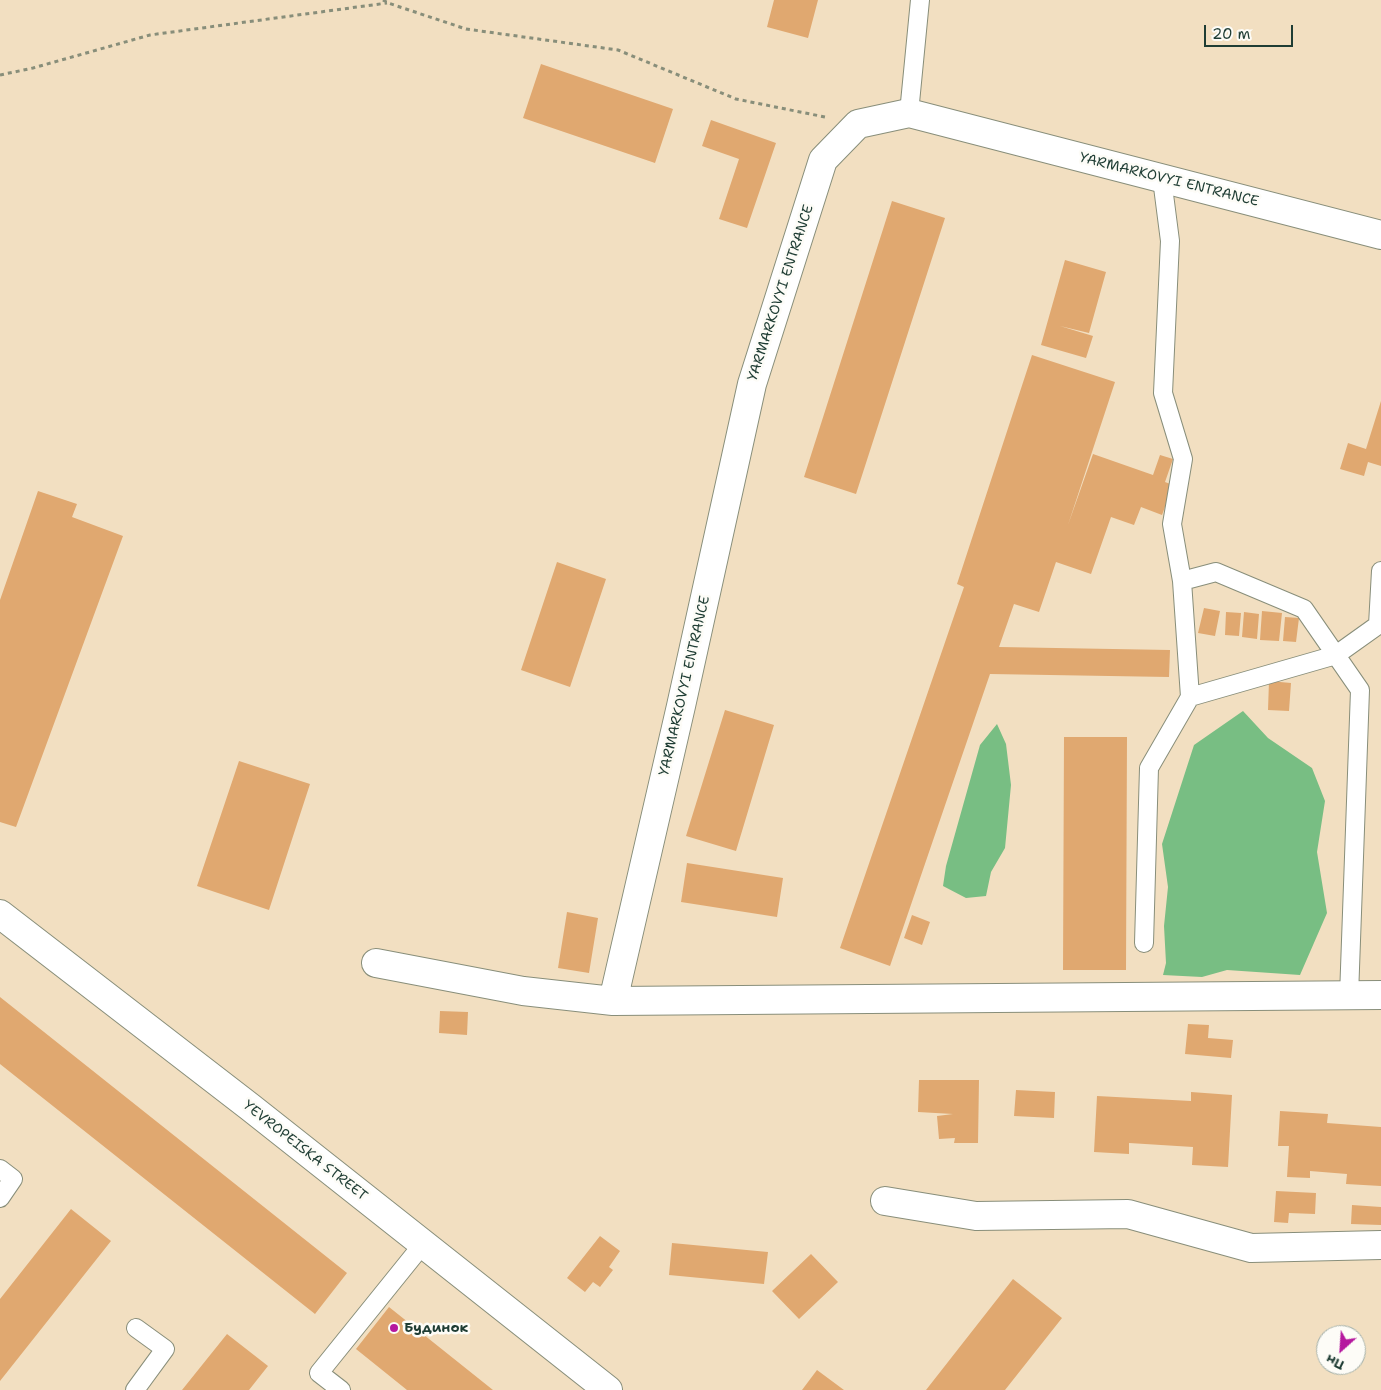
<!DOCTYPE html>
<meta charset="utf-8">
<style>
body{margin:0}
#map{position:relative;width:1381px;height:1390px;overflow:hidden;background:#f2dfc1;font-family:"Shantell Sans",sans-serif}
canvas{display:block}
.north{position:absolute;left:1316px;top:1325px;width:50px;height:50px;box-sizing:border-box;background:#fdfcf7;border:1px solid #a4b0a9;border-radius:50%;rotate:206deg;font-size:14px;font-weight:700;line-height:20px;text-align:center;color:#1f3d34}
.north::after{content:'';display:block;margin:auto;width:18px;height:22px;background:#b5179e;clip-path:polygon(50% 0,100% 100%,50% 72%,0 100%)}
.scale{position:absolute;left:1204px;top:25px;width:89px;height:22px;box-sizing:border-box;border:2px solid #1f3d34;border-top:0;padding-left:6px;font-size:15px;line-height:18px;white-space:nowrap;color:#1f3d34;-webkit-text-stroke:4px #fdfcf7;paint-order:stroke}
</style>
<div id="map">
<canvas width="1381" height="1390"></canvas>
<div class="north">Пн</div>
<div class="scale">20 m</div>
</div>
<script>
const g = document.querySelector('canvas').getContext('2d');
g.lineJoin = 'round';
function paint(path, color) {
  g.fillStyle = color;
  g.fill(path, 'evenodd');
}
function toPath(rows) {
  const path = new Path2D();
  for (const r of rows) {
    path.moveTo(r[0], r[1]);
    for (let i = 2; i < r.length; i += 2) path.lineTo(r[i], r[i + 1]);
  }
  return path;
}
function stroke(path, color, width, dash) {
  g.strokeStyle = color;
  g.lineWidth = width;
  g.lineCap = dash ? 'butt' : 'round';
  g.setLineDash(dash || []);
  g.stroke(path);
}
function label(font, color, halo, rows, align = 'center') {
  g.font = font + ' "Shantell Sans",sans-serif';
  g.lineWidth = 5;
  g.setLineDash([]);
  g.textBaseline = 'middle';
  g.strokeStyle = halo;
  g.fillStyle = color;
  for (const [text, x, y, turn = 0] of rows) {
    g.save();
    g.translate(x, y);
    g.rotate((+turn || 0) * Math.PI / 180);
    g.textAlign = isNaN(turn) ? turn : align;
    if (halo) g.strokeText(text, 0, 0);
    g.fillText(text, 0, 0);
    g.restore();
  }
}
paint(toPath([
 [1243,711,1268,738,1312,768,1325,801,1317,852,1327,913,1300,975,1227,970,1202,977,1163,975,1166,963,1164,926,1168,887,1162,844,1194,745],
 [997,724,1006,744,1011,785,1005,848,991,872,986,896,966,898,943,886,946,866,980,745]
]), '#78be83');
paint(toPath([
 [774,0,818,0,808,38,767,27],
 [541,64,673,109,655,163,523,118],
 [711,120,776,143,747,228,719,219,739,159,702,146],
 [892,201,945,218,856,494,804,477],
 [1065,260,1106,272,1089,333,1060,326,1093,336,1086,358,1041,345],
 [1032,355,1115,382,1068,525,1093,454,1153,475,1160,455,1173,459,1165,482,1173,485,1162,515,1141,507,1134,525,1111,517,1091,574,1056,562,1039,612,1014,604,999,647,1170,650,1169,677,990,674,890,966,840,948,964,587,957,584],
 [1381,401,1381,466,1368,462,1364,476,1340,469,1348,443,1366,449],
 [38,491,77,504,72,517,123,536,16,827,0,822,0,600],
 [557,562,606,579,570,687,521,670],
 [1204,608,1220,611,1215,636,1198,633],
 [1262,611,1282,613,1279,641,1260,640],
 [1226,612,1241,613,1239,636,1225,635],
 [1244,612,1259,614,1257,639,1242,637],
 [1285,617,1299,618,1296,642,1283,641],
 [1269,681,1291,683,1289,711,1268,710],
 [725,710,774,725,736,851,686,836],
 [1064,737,1127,737,1126,970,1063,970],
 [239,761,310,784,269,910,197,886],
 [687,863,783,878,777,917,681,902],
 [567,912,598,918,589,973,558,968],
 [912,915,930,922,922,945,904,938],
 [0,997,347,1273,315,1314,0,1064],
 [440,1011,468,1012,467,1035,439,1033],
 [1188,1024,1209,1025,1208,1038,1233,1040,1231,1058,1185,1054],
 [919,1080,979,1080,978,1143,954,1143,955,1138,939,1139,937,1116,953,1114,918,1112],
 [1016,1090,1055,1092,1054,1118,1014,1116],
 [1191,1092,1232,1095,1228,1167,1192,1165,1193,1147,1129,1143,1129,1154,1094,1152,1097,1096,1191,1101],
 [1280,1111,1328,1114,1327,1123,1381,1127,1381,1186,1346,1184,1347,1174,1310,1171,1310,1178,1287,1177,1289,1146,1278,1146],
 [1276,1191,1316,1193,1315,1214,1289,1213,1288,1223,1274,1222],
 [1352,1205,1381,1207,1381,1225,1351,1224],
 [71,1209,111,1241,0,1381,0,1299],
 [600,1236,620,1251,609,1267,613,1270,600,1287,593,1282,585,1292,567,1278],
 [672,1243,768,1252,764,1284,669,1275],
 [811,1254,838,1282,799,1319,772,1291],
 [1013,1279,1062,1318,1005,1390,926,1390],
 [389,1307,493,1390,407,1390,356,1349],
 [227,1334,268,1366,249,1390,182,1390],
 [817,1370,844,1390,802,1390]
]), '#e0a870');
const service = toPath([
 [909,113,920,0],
 [1182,581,1216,572,1304,609,1360,690,1349,996],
 [1190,697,1336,655,1378,625,1381,571],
 [1144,943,1149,768,1190,697,1182,581,1172,524,1183,459,1163,393,1170,241,1162,179],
 [0,1169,13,1179,0,1198],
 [135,1390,165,1349,136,1328],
 [341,1390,319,1373,423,1244]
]);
const minor = toPath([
 [0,914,250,1107,608,1390],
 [376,963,523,991,613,1001,1381,995],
 [613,1001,681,706,752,384,823,160,858,124,909,113,1381,235],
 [885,1201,976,1216,1128,1214,1251,1248,1381,1245]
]);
stroke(service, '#888e7a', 20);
stroke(minor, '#888e7a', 30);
stroke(toPath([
 [383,0,388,3,466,29,618,50,736,99,825,117],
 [0,75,33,68,150,35,387,3]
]), '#888e7a', 3, [4, 4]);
stroke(service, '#fff', 18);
stroke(minor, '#fff', 28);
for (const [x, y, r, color] of [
 [394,1328,5,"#b5179e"]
]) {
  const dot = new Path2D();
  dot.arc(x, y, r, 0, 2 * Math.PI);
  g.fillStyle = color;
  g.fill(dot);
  stroke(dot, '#fdfcf7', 2);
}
label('14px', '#1f3d34', '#fdfcf7', [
 ["YARMARKOVYI ENTRANCE",1169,180,14],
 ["YARMARKOVYI ENTRANCE",781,293,-72],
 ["YARMARKOVYI ENTRANCE",685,686,-77],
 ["YEVROPEISKA STREET",305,1151,38]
]);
label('bold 14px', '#1f3d34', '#fdfcf7', [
 ["Будинок",404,1328]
], 'left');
</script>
